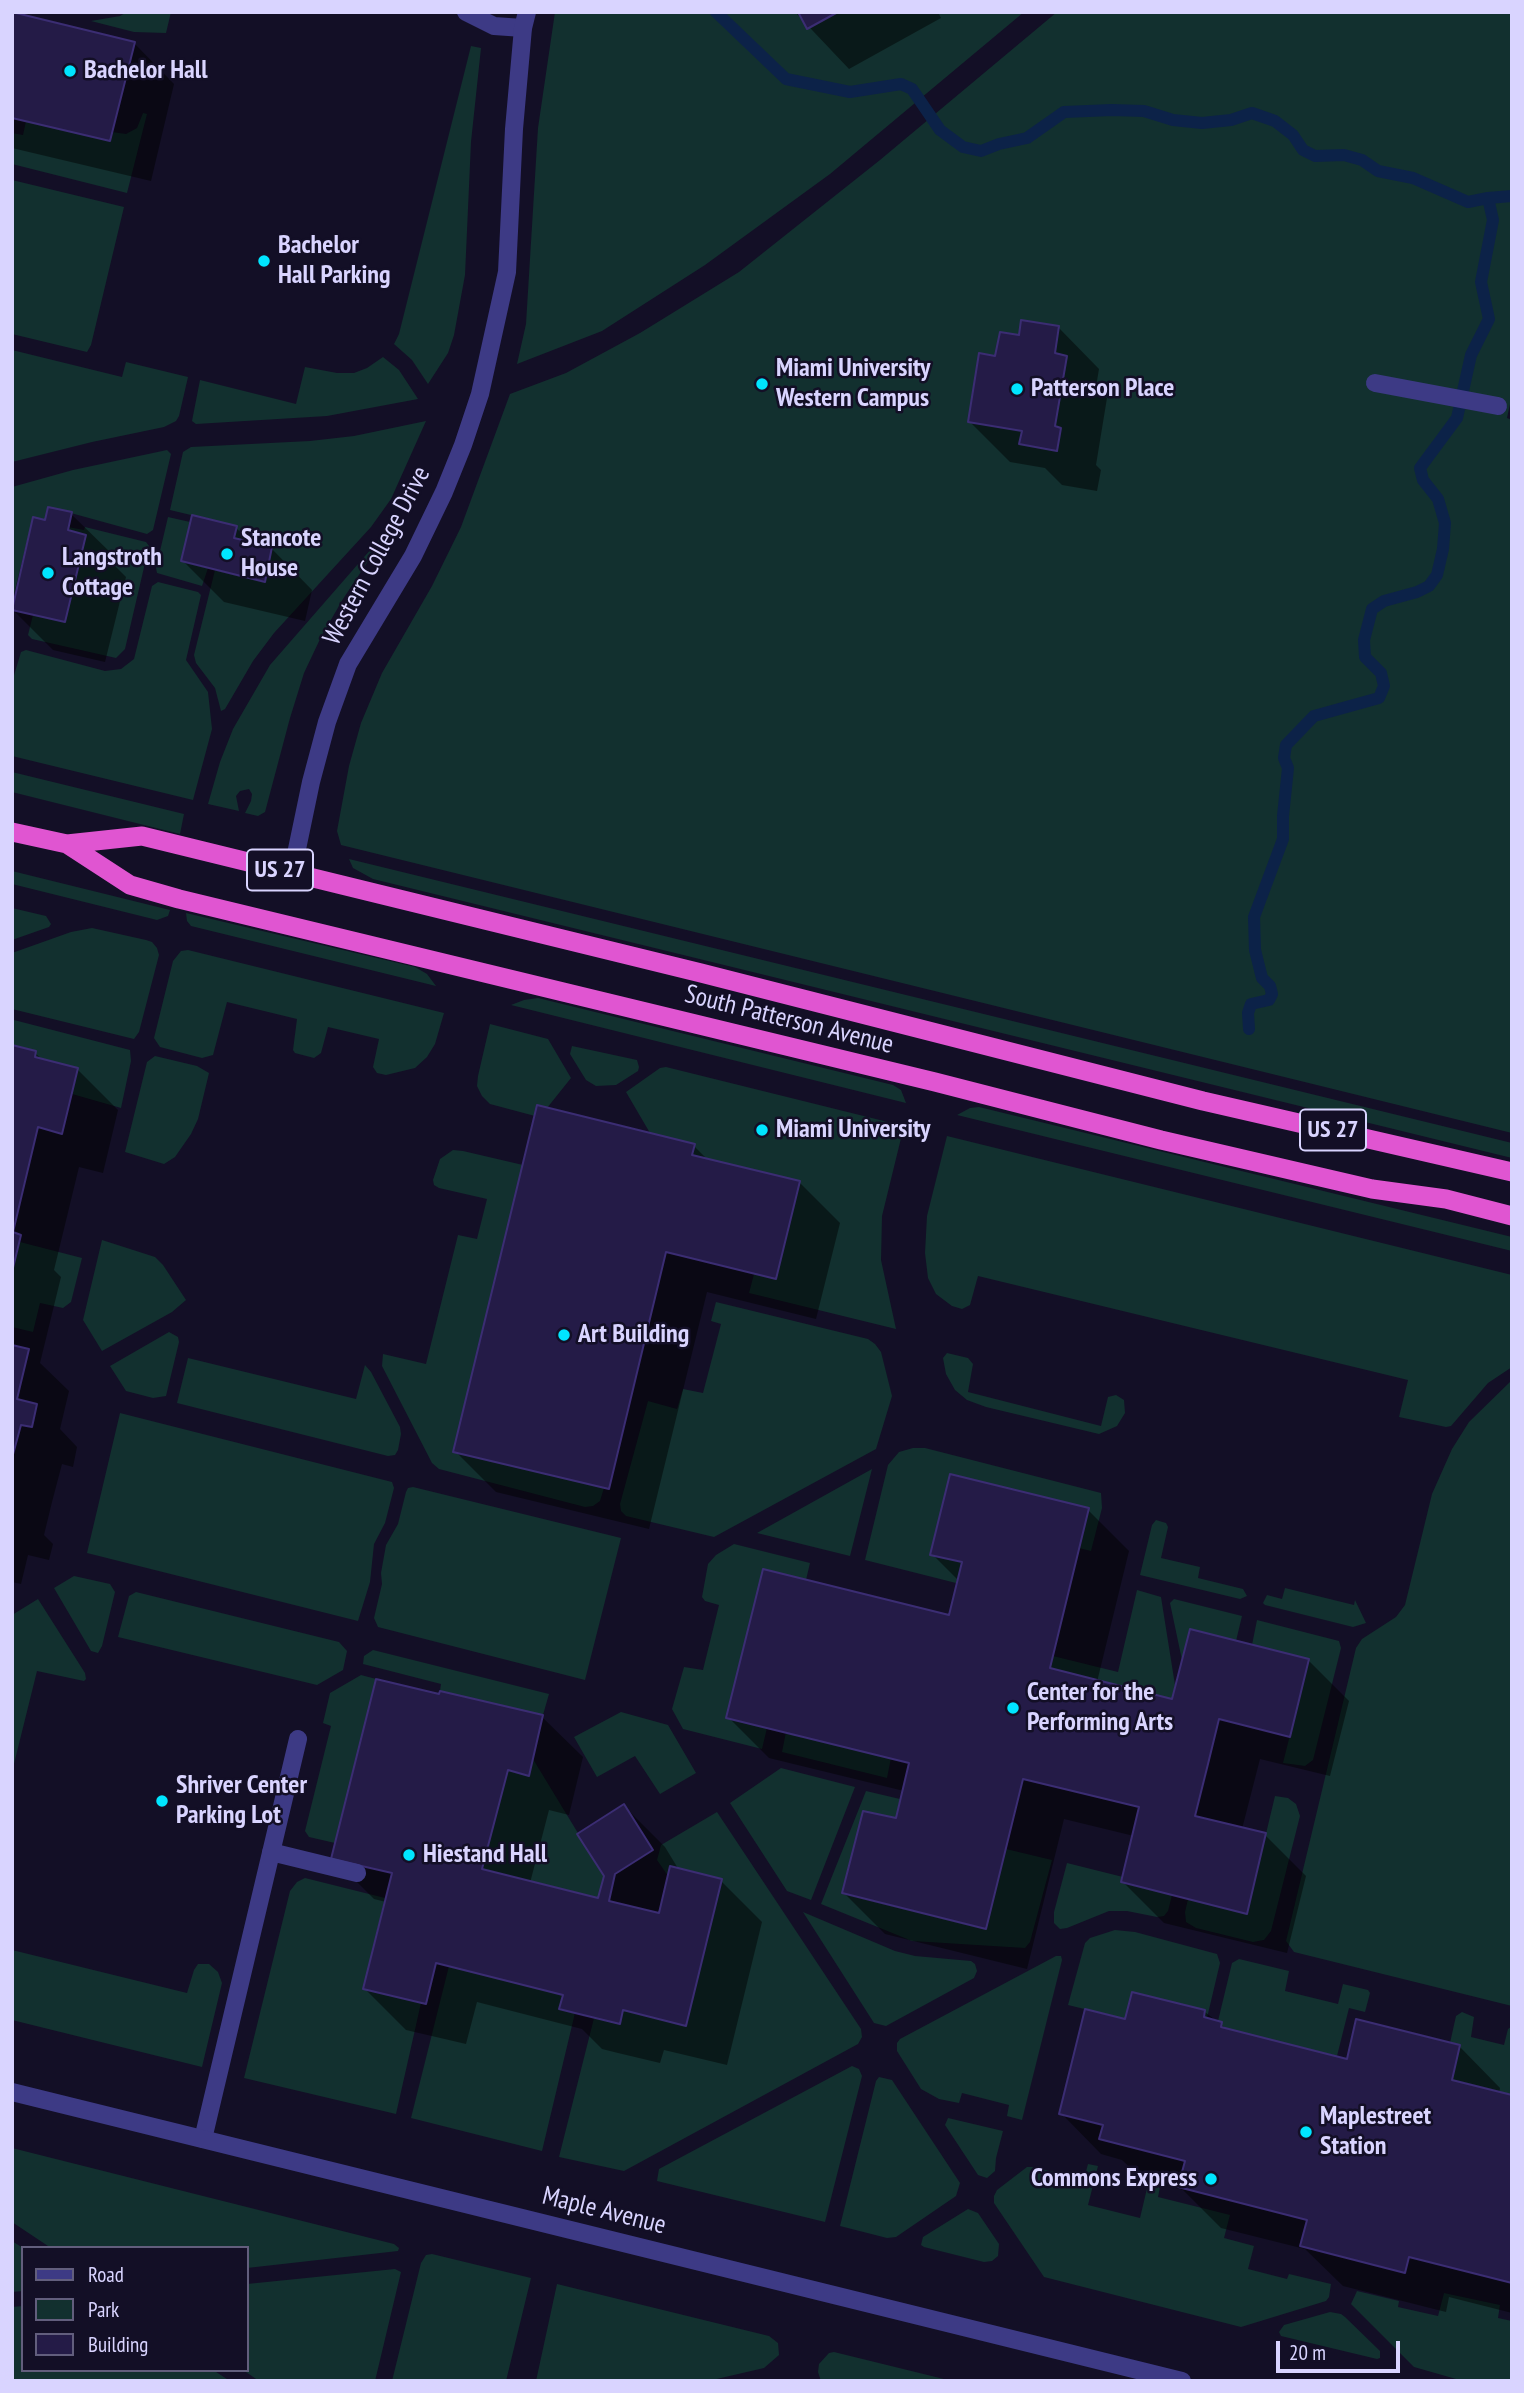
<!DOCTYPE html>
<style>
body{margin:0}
#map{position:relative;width:1524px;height:2393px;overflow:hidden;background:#130f26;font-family:"PT Sans Narrow",sans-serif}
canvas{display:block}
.frame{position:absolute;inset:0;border:14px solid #d9d4ff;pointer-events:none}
.legend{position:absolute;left:21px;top:2246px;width:228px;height:126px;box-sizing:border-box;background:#130f26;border:2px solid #625e7d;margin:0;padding:9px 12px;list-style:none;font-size:21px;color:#d9d4ff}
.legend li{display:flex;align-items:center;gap:14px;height:35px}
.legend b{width:35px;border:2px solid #625e7d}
.scale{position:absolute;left:1276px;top:2341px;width:124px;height:32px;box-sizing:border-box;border:4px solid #d9d4ff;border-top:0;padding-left:9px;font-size:21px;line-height:24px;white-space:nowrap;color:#d9d4ff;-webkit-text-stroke:5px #130f26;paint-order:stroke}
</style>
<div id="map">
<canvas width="1524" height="2393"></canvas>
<div class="frame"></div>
<ul class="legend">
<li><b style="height:9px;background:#3d3a85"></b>Road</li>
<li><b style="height:19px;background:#12302f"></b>Park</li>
<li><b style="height:19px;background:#241b47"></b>Building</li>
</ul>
<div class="scale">20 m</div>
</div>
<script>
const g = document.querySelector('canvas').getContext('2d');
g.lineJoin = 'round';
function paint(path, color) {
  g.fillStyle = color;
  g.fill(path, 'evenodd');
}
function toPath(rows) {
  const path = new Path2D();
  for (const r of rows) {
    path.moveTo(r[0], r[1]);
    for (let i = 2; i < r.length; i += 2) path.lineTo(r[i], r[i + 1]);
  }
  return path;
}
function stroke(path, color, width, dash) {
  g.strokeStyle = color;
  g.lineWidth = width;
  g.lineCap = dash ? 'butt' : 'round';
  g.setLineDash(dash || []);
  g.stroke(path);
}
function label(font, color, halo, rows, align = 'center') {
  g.font = font + ' "PT Sans Narrow",sans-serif';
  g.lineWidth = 5;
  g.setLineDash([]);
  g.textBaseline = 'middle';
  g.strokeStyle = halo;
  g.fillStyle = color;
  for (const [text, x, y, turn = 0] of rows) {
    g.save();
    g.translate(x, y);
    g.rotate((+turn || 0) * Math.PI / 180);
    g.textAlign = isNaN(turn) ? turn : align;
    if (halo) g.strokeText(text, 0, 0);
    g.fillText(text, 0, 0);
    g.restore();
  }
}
paint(toPath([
 [127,12,171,12,166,33,134,32,91,21,120,16],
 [555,12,798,12,807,29,838,12,1024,12,830,174,705,265,602,331,517,364,526,324,538,128],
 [1057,12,1512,12,1512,395,1507,418,1512,420,1512,1133,341,845,337,831,349,766,361,723,382,673,432,586,461,527,510,394,566,373,640,333,739,272,880,160],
 [471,46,481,48,471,142,465,275,454,335,448,353,428,384,412,360,394,344,399,334],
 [143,113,147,114,127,193,12,164,12,133,23,135,26,121,110,141,112,132,126,134,137,128],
 [12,180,124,207,91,345,87,352,12,334],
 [12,350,122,377,126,362,188,377,179,416,176,421,164,427,92,442,12,462],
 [383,357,399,370,418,399,327,416,196,424,192,421,200,380,296,404,305,367,337,373,354,373,367,368],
 [426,421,391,499,371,527,274,633,253,661,225,709,221,711,215,688,196,663,194,655,215,570,264,582,272,548,234,538,237,526,170,510,183,452,191,447,310,441,354,436],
 [167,450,171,454,153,530,147,534,49,507,45,520,33,517,12,602,12,487,73,470],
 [168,517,190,522,181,561,208,568,202,586,157,573,156,568],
 [392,525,343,599,321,637,304,673,290,718,265,812,258,816,245,813,251,801,252,794,249,789,240,791,236,796,239,811,208,804,220,762,233,729,270,665],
 [68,527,84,530,85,527,146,542,149,546,125,649,116,658,32,639,28,635,33,615,65,622,86,535,68,530],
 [158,582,198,592,201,595,186,660,208,692,212,729,193,800,12,756,12,682,21,652,26,650,105,671,121,669,134,659,152,586],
 [12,772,184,814,180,834,12,792],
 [349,859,1512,1143,1512,1158,373,879,353,868],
 [12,871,170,910,168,916,157,920,12,884],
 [12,908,46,916,51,924,49,927,12,940],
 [186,913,415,967,427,974,436,986,191,926,187,921],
 [92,928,146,940,152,942,157,948,159,955,139,1032,134,1039,12,1009,12,953,71,932],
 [188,950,444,1013,435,1044,427,1057,415,1068,386,1075,377,1073,373,1067,379,1039,328,1027,321,1053,314,1058,295,1053,293,1050,297,1019,227,1002,213,1055,202,1058,160,1047,154,1038,173,961,181,951],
 [538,998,893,1085,901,1090,906,1103,511,1005,524,1000],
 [14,1020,130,1050,131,1061,121,1108,72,1094,78,1068,35,1057,36,1051,12,1045],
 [490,1024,548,1039,571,1078,547,1108,535,1116,490,1104,482,1096,477,1086,478,1076],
 [572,1046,637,1060,639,1067,638,1071,616,1085,596,1086,586,1080,570,1054],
 [155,1056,197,1066,209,1073,198,1119,191,1134,175,1157,164,1164,125,1152,147,1062],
 [666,1067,904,1126,882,1216,881,1260,896,1329,749,1293,754,1274,776,1279,800,1181,692,1155,695,1145,650,1133,626,1092,660,1068],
 [979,1107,1512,1237,1512,1251,957,1115,970,1108],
 [947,1136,1512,1275,1512,1367,1488,1383,1451,1426,1446,1427,1399,1417,1408,1380,978,1276,970,1305,962,1309,952,1306,936,1294,928,1278,925,1253,927,1216],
 [453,1150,463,1151,523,1165,453,1451,604,1488,600,1501,593,1506,585,1507,439,1469,432,1463,382,1366,383,1354,426,1364,458,1235,477,1239,487,1199,439,1188,434,1185,433,1180,440,1159],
 [102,1240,155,1257,163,1265,186,1300,172,1312,102,1351,83,1320],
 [20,1242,82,1258,71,1302,63,1308,40,1303,33,1332,12,1327,12,1272],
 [716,1302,868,1339,875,1344,881,1352,892,1396,876,1449,714,1537,626,1516,621,1511,620,1504,648,1401,677,1409,683,1389,703,1393,721,1324,711,1321],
 [169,1332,178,1337,179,1342,166,1396,153,1398,126,1391,110,1366],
 [947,1353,968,1358,973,1364,968,1392,1101,1426,1108,1397,1116,1395,1124,1400,1125,1413,1117,1426,1099,1434,986,1407,967,1400,955,1390,946,1374,943,1358],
 [188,1358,356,1399,365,1365,371,1372,400,1427,401,1434,398,1450,395,1455,388,1456,177,1403],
 [1512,1380,1512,2006,1294,1952,1286,1941,1356,1648,1362,1639,1396,1617,1405,1605,1432,1494,1452,1449,1469,1422],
 [120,1413,392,1482,394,1488,385,1523,374,1544,370,1582,358,1621,87,1553],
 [913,1448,925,1448,1101,1493,1102,1508,1091,1551,1079,1548,1089,1508,950,1474,930,1554,962,1562,956,1583,865,1560,888,1465,899,1452],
 [872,1469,850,1556,757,1533],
 [413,1487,621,1538,585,1680,378,1627,374,1618,382,1584,381,1573,386,1545,398,1524,406,1492,408,1488],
 [1156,1520,1166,1523,1168,1527,1161,1558,1200,1567,1198,1578,1243,1589,1247,1596,1240,1599,1140,1575,1152,1525],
 [734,1544,810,1563,806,1580,763,1570,726,1718,767,1728,762,1749,683,1729,672,1709,684,1667,703,1670,719,1605,705,1601,702,1597,708,1564,716,1555],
 [74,1576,110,1584,115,1592,102,1646,98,1653,91,1651,54,1588],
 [1285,1588,1354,1605,1355,1600,1366,1623,1353,1627,1265,1605,1263,1603,1267,1595,1282,1599],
 [1137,1590,1161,1597,1175,1685,1172,1699,1050,1668,1053,1656,1118,1672],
 [136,1592,339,1642,347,1651,343,1670,317,1685,118,1637,129,1596],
 [38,1599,85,1673,86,1679,84,1681,37,1671,12,1772,12,1615],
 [1174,1599,1242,1616,1236,1641,1190,1629,1182,1660,1170,1603],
 [1257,1620,1339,1641,1341,1648,1313,1760,1305,1766,1283,1763,1309,1659,1252,1645],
 [373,1650,549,1694,543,1715,440,1691,441,1684,363,1664,364,1656],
 [361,1675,376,1679,335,1843,309,1837,305,1831,331,1726,323,1723,330,1693],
 [621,1712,668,1725,696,1773,660,1794,635,1756,597,1777,574,1737],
 [786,1732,891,1758,887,1778,782,1752],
 [533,1759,604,1876,598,1898,482,1869,508,1770,528,1776],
 [781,1768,855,1787,811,1900,787,1891,730,1803],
 [866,1791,900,1799,896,1818,863,1811,843,1894,986,1929,1006,1849,1052,1860,1030,1942,1025,1948,912,1941,821,1904],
 [1275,1796,1288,1798,1296,1804,1300,1816,1271,1931,1264,1940,1253,1942,1196,1928,1186,1922,1185,1912,1188,1899,1247,1913],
 [717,1812,861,2029,862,2037,858,2044,624,2171,559,2157,594,2018,619,2023,623,2010,686,2025,722,1880,671,1866,668,1876,657,1860,661,1845],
 [1067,1863,1123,1877,1122,1883,1172,1895,1168,1911,1164,1916,1157,1917,1127,1911,1109,1911,1067,1928,1060,1929,1054,1923,1054,1912],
 [305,1878,385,1898,363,1989,421,2003,396,2114,244,2078,290,1891,297,1882],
 [803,1912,895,1951,915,1956,971,1961,975,1964,977,1971,974,1978,886,2026,874,2023],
 [1115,1930,1135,1932,1217,1954,1220,1963,1207,2018,1204,2017,1205,2010,1133,1992,1125,2019,1068,2005,1085,1943,1090,1938],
 [12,1950,187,1993,194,1970,198,1964,209,1964,218,1972,222,1983,202,2067,12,2020],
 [1056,1956,1061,1956,1062,1960,1022,2120,1007,2116,1009,2105,962,2093,959,2103,939,2099,921,2089,897,2051,897,2043,900,2039],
 [1239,1959,1289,1971,1285,1991,1338,2004,1343,1984,1368,1990,1370,1993,1365,2012,1349,2008,1337,2056,1221,2027,1222,2022,1218,2021,1232,1963],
 [449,1966,563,1995,560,2009,575,2013,542,2151,411,2118],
 [1462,2012,1474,2017,1471,2037,1504,2045,1508,2029,1512,2026,1512,2095,1452,2080,1460,2046,1450,2043,1456,2016],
 [852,2066,859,2069,862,2076,825,2222,657,2181,659,2169],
 [879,2077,892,2080,960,2183,956,2196,896,2237,887,2238,840,2226,876,2081],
 [948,2118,1003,2131,996,2158,995,2171,987,2178,978,2175,945,2125],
 [12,2148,394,2244,399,2248,398,2251,247,2268,247,2248,51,2248,12,2222],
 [1088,2164,1098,2166,1088,2205,1140,2218,1149,2180,1161,2182,1158,2197,1230,2215,1224,2238,1254,2246,1248,2269,1287,2279,1289,2274,1331,2284,1329,2297,1326,2301,1241,2327,1044,2277,994,2203,994,2196,997,2190,1027,2167,1033,2167,1084,2179],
 [968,2209,978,2213,999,2244,998,2256,992,2261,984,2262,924,2247,921,2245,923,2237],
 [12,2241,23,2248,23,2291,12,2292],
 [432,2254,531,2278,506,2381,392,2381,421,2263,426,2255],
 [395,2269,401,2272,375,2381,259,2381,243,2370,247,2370,247,2284],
 [557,2284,769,2336,778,2343,779,2355,764,2368,708,2381,536,2381],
 [1357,2291,1399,2301,1398,2307,1438,2316,1444,2293,1500,2305,1498,2318,1512,2321,1512,2381,1463,2381,1414,2367,1351,2304],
 [23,2306,23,2370,213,2370,230,2381,12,2381,12,2307],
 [1330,2312,1341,2314,1345,2317,1380,2351,1380,2358,1377,2359,1281,2336,1279,2332,1284,2325],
 [834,2352,952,2381,821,2381,818,2372,819,2364,829,2353]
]), '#12302f');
paint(toPath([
 [12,12,22,12,21,16,134,43,174,84,151,181,12,148],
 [795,12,938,12,941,18,849,69],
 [1059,328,1099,369,1096,387,1107,398,1096,465,1101,470,1097,491,1062,485,1045,468,1010,462,969,421,997,358,1020,337],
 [71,514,112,554,110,561,126,577,105,662,53,650,12,609,47,522],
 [236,528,253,544,272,549,312,590,305,621,224,602,183,561],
 [12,1047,35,1053,44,1061,77,1069,118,1110,103,1173,79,1167,54,1270,61,1277,40,1363,69,1391,60,1429,77,1447,73,1467,62,1464,52,1502,44,1535,53,1544,49,1560,28,1555,21,1584,12,1582],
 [694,1146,709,1161,799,1182,840,1223,816,1319,707,1292,649,1529,496,1492,455,1451],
 [1088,1510,1129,1551,1097,1682,1174,1701,1308,1660,1349,1701,1330,1776,1260,1759,1242,1829,1265,1835,1306,1876,1287,1953,1164,1923,1123,1882,1134,1836,1064,1819,1027,1969,885,1934,844,1893,897,1820,904,1791,769,1758,728,1717,950,1617,959,1581,932,1554],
 [542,1717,583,1757,569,1815,549,1810,530,1883,600,1901,624,1806,665,1847,679,1870,721,1881,762,1922,727,2065,664,2050,660,2063,618,2053,602,2049,582,2029,477,2002,466,2044,406,2030,365,1989,386,1902,374,1899,333,1858],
 [1205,2012,1228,2030,1348,2061,1358,2021,1460,2047,1500,2088,1499,2094,1512,2097,1512,2313,1449,2297,1446,2312,1343,2286,1305,2249,1221,2228,1183,2190,1142,2179,1122,2160,1101,2154,1061,2113,1126,2022]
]), '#0007');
stroke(toPath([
 [716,12,786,79,850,92,901,84,912,89,940,130,963,147,981,151,999,144,1027,138,1064,112,1112,110,1144,111,1173,120,1202,123,1231,120,1252,113,1275,121,1293,135,1303,150,1315,156,1344,155,1362,160,1378,171,1413,178,1468,202,1488,198],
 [1249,1029,1248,1013,1251,1004,1269,1000,1272,994,1270,986,1262,978,1255,950,1254,917,1283,839,1283,816,1288,768,1284,758,1286,745,1314,716,1379,698,1384,686,1381,673,1365,657,1364,640,1372,609,1384,601,1417,592,1429,586,1437,575,1443,549,1445,523,1438,499,1423,480,1420,468,1457,418,1471,355,1489,319,1481,282,1493,220,1488,198,1512,196]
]), '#0c2248', 12);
const building = toPath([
 [12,12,135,42,110,141,12,118,12,12],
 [798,12,838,12,807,29,798,12],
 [1021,320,1059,326,1055,353,1067,356,1055,426,1061,428,1057,451,1019,444,1022,431,968,422,979,353,995,356,1000,332,1019,335,1021,320],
 [48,507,72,512,68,530,86,535,65,622,12,610,33,517,45,520,48,507],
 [192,515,237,526,234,538,272,547,265,582,181,561,192,515],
 [12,1045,36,1051,35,1057,78,1068,62,1134,38,1127,13,1232,21,1235,12,1272,12,1045],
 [537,1105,695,1144,692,1155,800,1181,776,1279,666,1252,609,1489,453,1452,537,1105],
 [12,1345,29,1349,17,1399,37,1404,32,1427,21,1425,12,1458,12,1345],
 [950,1474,1089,1508,1050,1668,1172,1699,1190,1629,1309,1659,1290,1737,1219,1719,1208,1764,1195,1816,1266,1833,1247,1914,1121,1882,1139,1807,1023,1779,986,1929,842,1893,863,1811,896,1818,909,1763,726,1718,763,1569,949,1615,962,1562,930,1555,950,1474],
 [376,1679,439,1694,440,1691,543,1715,529,1776,508,1770,482,1869,598,1898,604,1876,577,1834,624,1804,653,1850,615,1874,609,1901,659,1913,670,1866,722,1879,686,2026,623,2010,620,2024,575,2013,559,2009,563,1995,436,1963,426,2004,363,1989,392,1873,331,1859,376,1679],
 [1132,1992,1205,2010,1204,2017,1222,2022,1221,2027,1347,2059,1356,2019,1460,2045,1452,2080,1512,2095,1512,2283,1409,2257,1405,2273,1300,2246,1307,2220,1178,2187,1185,2161,1099,2139,1103,2125,1059,2114,1085,2009,1125,2019,1132,1992]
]);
paint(building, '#241b47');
stroke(building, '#3b2d73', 2);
stroke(toPath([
 [466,12,494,26,523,28],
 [271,1852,357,1873],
 [203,2139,298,1739]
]), '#3d3a85', 18);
stroke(toPath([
 [1375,383,1498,406]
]), '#3d3a85', 18);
stroke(toPath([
 [292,873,311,782,327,722,348,664,413,556,444,492,463,445,480,394,507,272,514,129,523,28,527,12],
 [12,2092,1182,2381]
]), '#3d3a85', 18);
stroke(toPath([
 [12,832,67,844,142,836,701,973,1203,1101,1512,1172],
 [67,844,130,885,179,899,935,1082,1161,1140,1372,1189,1446,1199,1512,1216]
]), '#e055d1', 19);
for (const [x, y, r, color] of [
 [70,71,7,"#00e5ff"],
 [264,261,7,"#00e5ff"],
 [762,384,7,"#00e5ff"],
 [1017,389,7,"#00e5ff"],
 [227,554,7,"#00e5ff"],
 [48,573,7,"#00e5ff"],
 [762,1130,7,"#00e5ff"],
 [564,1335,7,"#00e5ff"],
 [1013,1708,7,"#00e5ff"],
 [162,1801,7,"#00e5ff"],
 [409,1855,7,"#00e5ff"],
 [1306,2132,7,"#00e5ff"],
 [1211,2179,7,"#00e5ff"]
]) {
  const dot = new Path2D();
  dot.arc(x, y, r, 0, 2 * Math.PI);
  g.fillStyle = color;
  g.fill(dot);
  stroke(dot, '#130f26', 2.5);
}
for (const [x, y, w] of [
 [280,870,66],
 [1333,1130,66]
]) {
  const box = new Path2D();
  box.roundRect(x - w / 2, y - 20.5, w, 41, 5);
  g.fillStyle = '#130f26';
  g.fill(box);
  stroke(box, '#d9d4ff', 2);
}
label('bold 24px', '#d9d4ff', null, [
 ["US 27",280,870],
 ["US 27",1333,1130]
]);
label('bold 26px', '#d9d4ff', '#130f26', [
 ["Bachelor Hall",84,71],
 ["Bachelor",278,246],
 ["Hall Parking",278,276],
 ["Miami University",776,369],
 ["Western Campus",776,399],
 ["Patterson Place",1031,389],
 ["Stancote",241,539],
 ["House",241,569],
 ["Langstroth",62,558],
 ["Cottage",62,588],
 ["Miami University",776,1130],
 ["Art Building",578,1335],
 ["Center for the",1027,1693],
 ["Performing Arts",1027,1723],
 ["Shriver Center",176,1786],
 ["Parking Lot",176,1816],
 ["Hiestand Hall",423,1855],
 ["Maplestreet",1320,2117],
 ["Station",1320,2147],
 ["Commons Express",1197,2179,"right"]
], 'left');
label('26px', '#d9d4ff', '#130f26', [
 ["Western College Drive",377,556,-62],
 ["South Patterson Avenue",789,1020,14],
 ["Maple Avenue",604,2211,14]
]);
</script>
